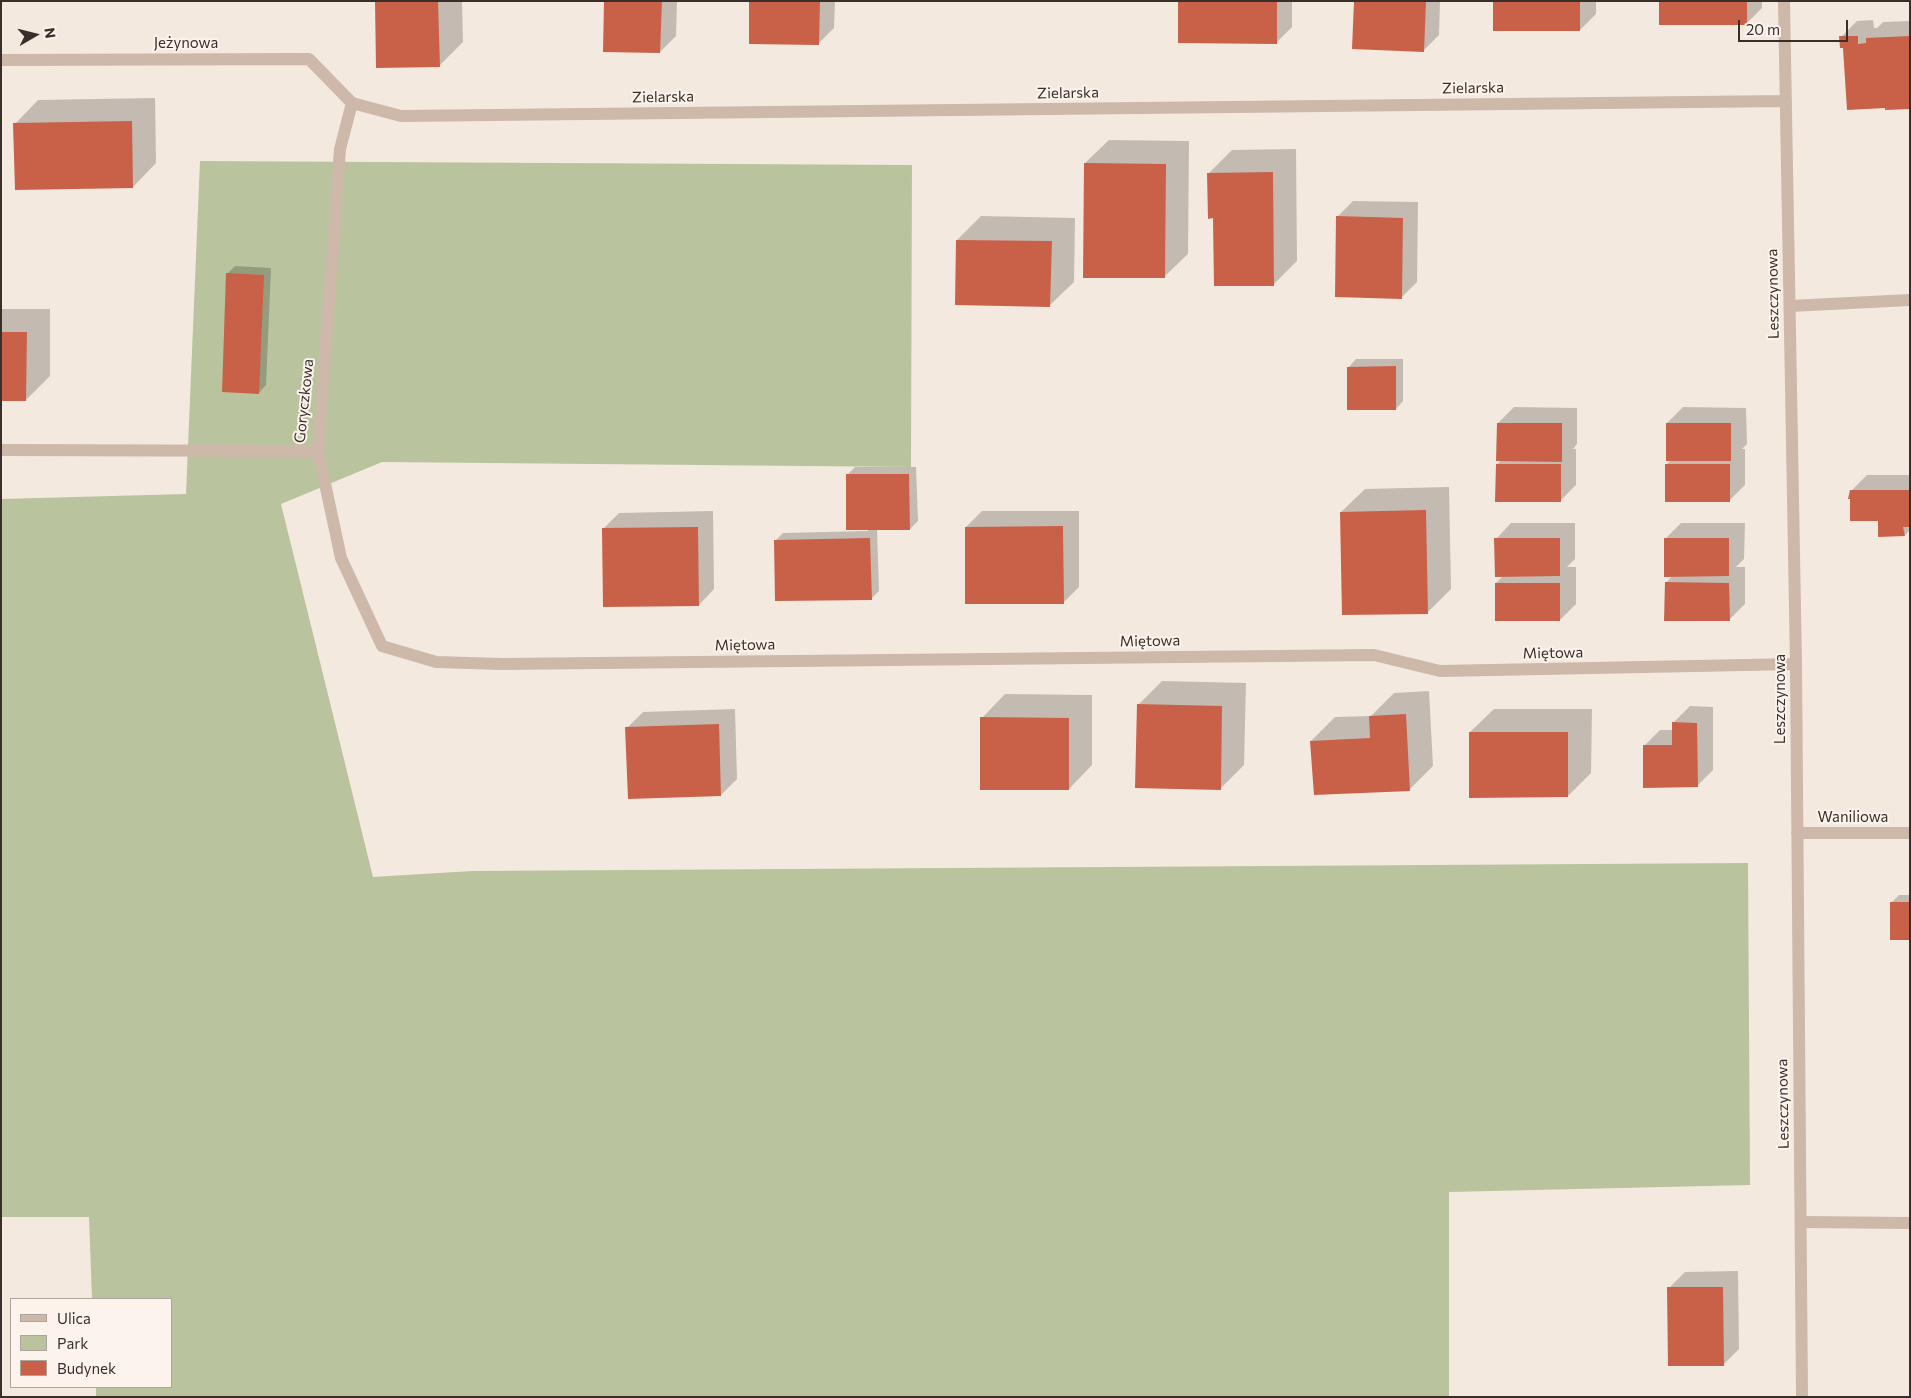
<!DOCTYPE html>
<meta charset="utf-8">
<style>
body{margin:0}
#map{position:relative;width:1911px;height:1398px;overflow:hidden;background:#f4e9df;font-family:Commissioner,sans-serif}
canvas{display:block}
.frame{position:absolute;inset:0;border:2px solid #3a2e2a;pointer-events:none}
.legend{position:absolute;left:10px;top:1298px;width:162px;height:90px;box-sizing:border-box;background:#fbf3ec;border:1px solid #aea49e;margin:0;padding:6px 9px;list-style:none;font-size:15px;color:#3a2e2a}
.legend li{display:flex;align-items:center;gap:10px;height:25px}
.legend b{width:25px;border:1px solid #aea49e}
.north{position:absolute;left:10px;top:10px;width:50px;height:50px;-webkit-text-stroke:4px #fbf3ec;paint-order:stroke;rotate:82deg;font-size:14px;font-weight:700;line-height:20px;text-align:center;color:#3a2e2a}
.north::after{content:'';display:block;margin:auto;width:18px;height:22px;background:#3a2e2a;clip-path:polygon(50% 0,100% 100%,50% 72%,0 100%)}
.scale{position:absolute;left:1738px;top:20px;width:110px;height:22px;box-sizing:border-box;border:2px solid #3a2e2a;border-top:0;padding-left:6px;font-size:15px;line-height:18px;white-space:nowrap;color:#3a2e2a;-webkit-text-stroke:4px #fbf3ec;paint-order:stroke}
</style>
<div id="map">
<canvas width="1911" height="1398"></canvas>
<div class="frame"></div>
<ul class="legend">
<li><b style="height:6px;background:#cdb8aa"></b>Ulica</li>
<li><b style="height:14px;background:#b9c49e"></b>Park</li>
<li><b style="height:14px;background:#c96048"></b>Budynek</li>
</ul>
<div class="north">N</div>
<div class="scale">20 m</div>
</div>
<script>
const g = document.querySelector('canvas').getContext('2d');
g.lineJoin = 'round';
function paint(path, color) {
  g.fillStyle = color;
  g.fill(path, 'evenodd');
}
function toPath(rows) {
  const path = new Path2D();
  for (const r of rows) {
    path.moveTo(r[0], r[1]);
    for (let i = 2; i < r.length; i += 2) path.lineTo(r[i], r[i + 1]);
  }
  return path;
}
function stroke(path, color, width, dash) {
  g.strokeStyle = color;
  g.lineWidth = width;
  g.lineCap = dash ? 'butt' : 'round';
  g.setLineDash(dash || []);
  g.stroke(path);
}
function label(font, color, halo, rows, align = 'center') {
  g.font = font + ' Commissioner,sans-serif';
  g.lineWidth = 4;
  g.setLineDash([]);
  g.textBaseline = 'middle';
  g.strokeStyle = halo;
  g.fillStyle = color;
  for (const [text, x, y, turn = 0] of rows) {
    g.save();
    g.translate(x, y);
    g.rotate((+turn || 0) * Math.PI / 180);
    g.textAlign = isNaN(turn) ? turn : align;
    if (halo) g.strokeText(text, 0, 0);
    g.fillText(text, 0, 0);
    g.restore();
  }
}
paint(toPath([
 [200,161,912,165,911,467,382,462,281,504,373,877,472,871,1748,863,1750,1185,1449,1192,1449,1397,96,1397,96,1387,171,1387,171,1299,92,1299,89,1217,1,1217,1,499,186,494]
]), '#b9c49e');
paint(toPath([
 [376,1,462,1,463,42,439,66],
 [606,1,677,1,676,36,660,52],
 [751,1,835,1,834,28,818,44],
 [1179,1,1292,1,1292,27,1276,43],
 [1355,1,1440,1,1439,35,1423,51],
 [1494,1,1596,1,1596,14,1580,30],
 [1660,1,1762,1,1762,8,1746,24],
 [1873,20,1874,28,1877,28,1883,22,1910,21,1910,108,1844,47,1841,37,1857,21],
 [155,98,156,163,133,187,15,124,38,100],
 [1109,140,1189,141,1188,254,1164,277,1085,163],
 [1296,149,1297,261,1274,284,1214,216,1209,173,1232,150],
 [1353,201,1418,202,1417,282,1401,298,1337,217],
 [981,216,1075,218,1074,282,1050,305,957,240],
 [235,266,271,268,266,385,259,393,227,274],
 [1,309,50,309,50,376,26,400,1,400],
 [1356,359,1403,359,1403,401,1396,409,1349,367],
 [1514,407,1577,408,1577,444,1573,449,1576,449,1576,485,1560,501,1497,465,1501,460,1498,423],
 [1683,407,1746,408,1747,444,1742,449,1745,449,1745,485,1729,501,1666,465,1671,460,1667,423],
 [855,467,916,467,918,521,910,529,877,529,879,591,871,599,776,540,783,533,868,531,847,475],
 [1867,475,1910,475,1910,530,1905,535,1879,536,1879,519,1851,491],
 [1449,487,1451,589,1427,613,1341,512,1365,489],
 [713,511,714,589,699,605,603,529,619,513],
 [982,511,1079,511,1079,587,1063,603,966,527],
 [1511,523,1575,523,1575,559,1567,567,1576,567,1576,604,1560,620,1496,583,1504,575,1496,539],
 [1681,523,1745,523,1744,559,1736,567,1745,567,1745,604,1729,620,1666,583,1673,575,1665,539],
 [1162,681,1246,683,1244,765,1220,789,1138,705],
 [1429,691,1433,766,1409,790,1311,741,1335,717,1371,716,1394,693],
 [1005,694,1092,695,1092,765,1069,789,982,718],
 [1690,706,1713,707,1713,770,1697,786,1644,746,1660,730,1674,730,1674,722],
 [735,709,737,779,721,795,627,728,643,712],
 [1494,709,1592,709,1591,773,1568,796,1470,732],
 [1899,895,1910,895,1910,939,1891,903],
 [1910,1141,1910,1171,1909,1171],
 [1738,1271,1739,1349,1723,1365,1669,1288,1685,1272]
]), '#0003');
paint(toPath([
 [375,1,438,1,440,67,376,68],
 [604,1,662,1,660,53,603,52],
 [749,1,820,1,819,45,749,44],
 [1178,1,1277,1,1277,44,1178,43],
 [1354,1,1426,1,1424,52,1352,49],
 [1493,1,1580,1,1580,31,1493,31],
 [1659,1,1747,1,1747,25,1659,25],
 [1839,36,1858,36,1858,44,1866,43,1866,38,1910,36,1910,109,1885,110,1885,108,1847,110,1843,48,1840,48],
 [132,121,133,188,15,190,13,123],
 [1084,163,1166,164,1165,278,1083,278],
 [1273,172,1274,286,1214,286,1213,218,1208,219,1207,173],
 [1336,216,1403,218,1402,299,1335,297],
 [956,240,1052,241,1050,307,955,305],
 [226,273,264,275,259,394,222,392],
 [1,332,27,332,26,401,1,401],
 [1396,366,1396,410,1347,410,1347,367],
 [1497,423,1562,423,1562,462,1496,461],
 [1666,423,1731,423,1731,461,1666,461],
 [1496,464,1561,464,1561,502,1495,502],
 [1665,464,1730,464,1730,502,1665,502],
 [846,474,909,474,910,530,846,530],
 [1850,490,1910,490,1910,527,1903,527,1905,536,1878,537,1878,521,1850,521,1850,499,1848,499],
 [1426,510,1428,614,1342,615,1340,512],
 [1063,526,1064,604,965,604,965,527],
 [698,527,699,606,603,607,602,528],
 [870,538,872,600,775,601,774,540],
 [1494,538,1560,538,1560,576,1495,577],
 [1664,538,1729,538,1729,576,1664,577],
 [1665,582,1729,583,1730,621,1664,621],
 [1495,583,1560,583,1560,621,1495,621],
 [1137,704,1222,706,1221,790,1135,788],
 [1406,714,1410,791,1314,795,1310,741,1370,738,1369,716],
 [980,717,1069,718,1069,790,980,790],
 [1672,722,1697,723,1698,787,1643,788,1643,745,1672,745],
 [719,724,721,796,628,799,625,727],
 [1469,732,1568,732,1568,797,1469,798],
 [1890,902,1910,902,1910,940,1890,940],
 [1667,1287,1723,1287,1724,1366,1668,1366]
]), '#c96048');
stroke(toPath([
 [1790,306,1910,300],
 [318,451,341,558,382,646,436,662,502,664],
 [1801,1222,1910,1223]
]), '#cdb8aa', 12);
stroke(toPath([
 [1784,1,1796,664,1802,1397],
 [1,60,309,59,352,103],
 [352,103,401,116,1786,101],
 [1,450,318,451,340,149,352,103],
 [502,664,1374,655,1440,671,1796,664],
 [1797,833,1910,833]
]), '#cdb8aa', 12);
label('15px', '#3a2e2a', '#fbf3ec', [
 ["Jeżynowa",186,43],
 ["Zielarska",1473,88,-1],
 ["Zielarska",1068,93,-1],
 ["Zielarska",663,97,-1],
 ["Leszczynowa",1773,294,-91],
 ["Goryczkowa",304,401,-84],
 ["Miętowa",1150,641,-1],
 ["Miętowa",745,645,-1],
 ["Miętowa",1553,653,-1],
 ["Leszczynowa",1780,699,-90],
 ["Waniliowa",1853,817],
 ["Leszczynowa",1783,1104,-91]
]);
</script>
